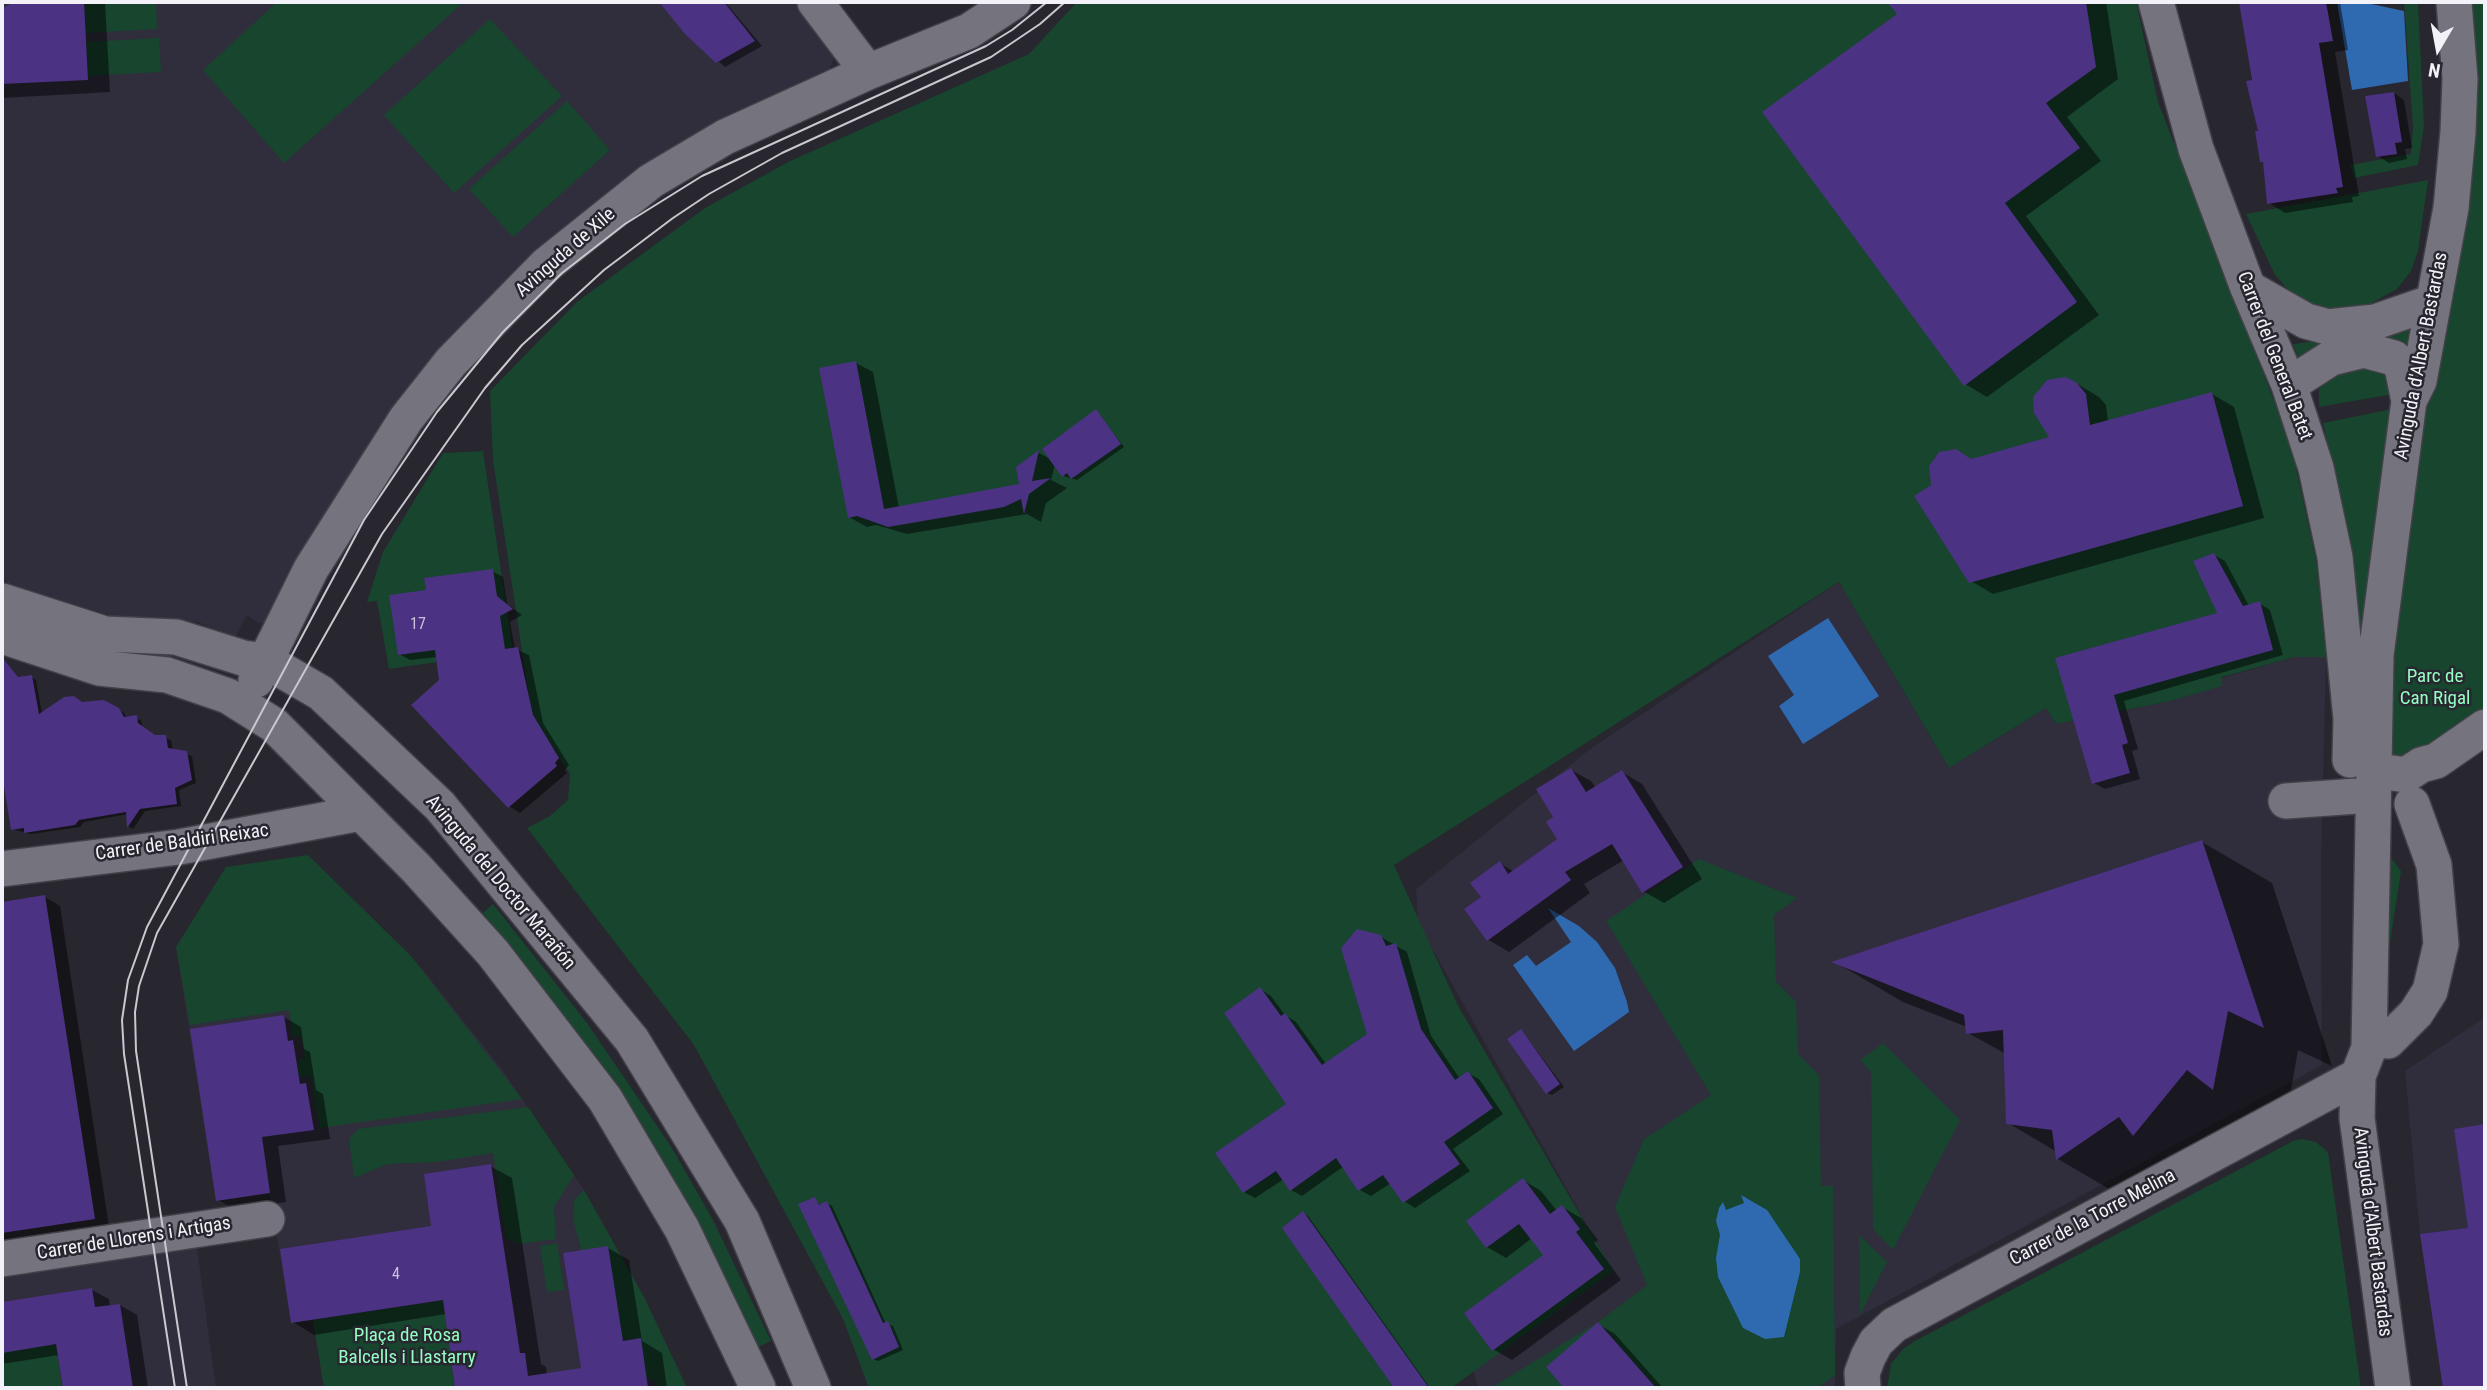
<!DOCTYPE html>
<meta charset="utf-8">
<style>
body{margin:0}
#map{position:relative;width:2487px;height:1390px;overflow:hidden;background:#28262f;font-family:"Roboto Condensed",sans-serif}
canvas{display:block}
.frame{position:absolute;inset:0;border:4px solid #f3f2f8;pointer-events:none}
.north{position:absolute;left:2403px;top:14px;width:70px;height:70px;-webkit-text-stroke:5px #28262f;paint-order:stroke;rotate:190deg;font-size:19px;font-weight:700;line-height:28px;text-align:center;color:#f3f2f8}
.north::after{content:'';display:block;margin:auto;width:24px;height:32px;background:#f3f2f8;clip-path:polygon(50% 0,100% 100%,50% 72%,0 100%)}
</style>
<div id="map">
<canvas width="2487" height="1390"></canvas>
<div class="frame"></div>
<div class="north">N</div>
</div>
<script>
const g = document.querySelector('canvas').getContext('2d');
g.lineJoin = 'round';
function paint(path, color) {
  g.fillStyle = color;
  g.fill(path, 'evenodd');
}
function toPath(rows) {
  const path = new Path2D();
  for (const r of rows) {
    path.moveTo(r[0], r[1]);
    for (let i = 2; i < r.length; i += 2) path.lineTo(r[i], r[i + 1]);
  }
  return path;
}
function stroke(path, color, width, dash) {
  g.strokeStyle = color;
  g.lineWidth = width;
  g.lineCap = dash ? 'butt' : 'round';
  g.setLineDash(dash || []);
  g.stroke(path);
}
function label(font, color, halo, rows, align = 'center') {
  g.font = font + ' "Roboto Condensed",sans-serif';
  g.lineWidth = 5;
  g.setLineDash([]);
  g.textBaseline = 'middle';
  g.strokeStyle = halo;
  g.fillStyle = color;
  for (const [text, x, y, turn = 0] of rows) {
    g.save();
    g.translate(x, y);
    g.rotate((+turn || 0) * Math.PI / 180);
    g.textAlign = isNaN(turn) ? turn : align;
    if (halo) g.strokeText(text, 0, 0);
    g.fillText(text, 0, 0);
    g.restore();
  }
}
paint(toPath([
 [2,2,799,2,833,54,833,61,827,75,567,234,266,623,258,623,247,615,235,638,198,622,116,617,10,585,2,578],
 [1839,582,1949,768,2046,708,2056,724,2170,701,2222,678,2295,657,2326,657,2321,869,2322,1065,1836,1329,1835,1388,1478,1388,1473,1368,1612,1270,1418,923,1416,889,1590,749],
 [226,867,359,904,423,970,501,1068,584,1190,645,1299,687,1388,324,1388,313,1320,291,1323,270,1193,216,1201,176,947],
 [2485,1017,2485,1388,2443,1388,2420,1234,2405,1071],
 [196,1240,216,1388,2,1388,2,1268]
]), '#302d3c');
paint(toPath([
 [84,2,156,2,157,29,85,33],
 [277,2,464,2,284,163,203,70],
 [1077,2,2136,2,2158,102,2279,414,2295,464,2316,560,2326,657,2295,657,2222,677,2222,686,2170,701,2056,724,2046,708,1949,768,1839,582,1394,865,1457,1004,1613,1271,1451,1388,869,1388,843,1319,694,1045,527,828,550,816,568,800,570,774,532,716,493,460,490,391,577,302,705,208,788,162,1029,54],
 [2404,2,2418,2,2424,125,2418,165,2354,178,2350,165,2411,154,2413,127],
 [2462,2,2485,2,2485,714,2391,767,2387,676],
 [490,19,562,96,454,193,384,115],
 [159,38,161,72,88,76,86,42],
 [567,101,610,150,513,237,469,189],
 [2428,180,2418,251,2411,271,2397,289,2359,310,2338,312,2315,308,2294,296,2275,275,2246,214],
 [2410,329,2406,349,2300,361,2293,344],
 [2378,364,2399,393,2319,407,2319,390,2326,375],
 [2397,408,2362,640,2350,537,2323,423],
 [483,451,513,651,389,669,377,601,367,602,383,552,443,453],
 [2388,854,2401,871,2377,1027],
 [308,855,411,956,522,1099,320,1128,311,1076,297,1078,295,1064,299,1064,298,1060,305,1058,301,1036,293,1037,289,1010,190,1025,176,947,226,867],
 [1699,859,1797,898,1774,915,1776,982,1796,1002,1798,1054,1819,1075,1821,1186,1833,1186,1835,1375,1818,1388,1491,1388,1598,1322,1647,1285,1615,1207,1644,1139,1711,1095,1606,921],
 [493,904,587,1023,672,1148,713,1220,771,1341,758,1347,716,1257,657,1151,576,1031,483,913],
 [1883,1043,1960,1120,1893,1250,1873,1229,1871,1072,1860,1060],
 [528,1107,574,1175,554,1207,556,1239,519,1244,506,1238,493,1153,437,1162,388,1164,354,1178,349,1139,358,1129],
 [2302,1139,2316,1142,2328,1152,2361,1388,1887,1388,1891,1364,1903,1349,1915,1341,2293,1141],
 [584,1190,645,1299,687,1388,656,1388,654,1379,645,1380,638,1338,617,1341,585,1262,573,1220,574,1200],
 [1859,1235,1887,1262,1860,1315],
 [557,1243,564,1290,547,1292,540,1246],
 [443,1300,454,1386,324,1388,313,1320],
 [55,1339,62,1388,2,1388,2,1348]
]), '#17452e');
paint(toPath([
 [2337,2,2362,2,2404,11,2408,81,2352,90],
 [1828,618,1879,696,1803,744,1779,706,1794,695,1768,656],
 [1548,908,1579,926,1597,942,1615,968,1627,1002,1629,1012,1574,1051,1513,965,1527,955,1536,966,1571,942],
 [1741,1195,1767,1210,1800,1259,1800,1272,1784,1337,1765,1339,1743,1328,1718,1277,1716,1258,1720,1235,1716,1221,1719,1208,1723,1202,1726,1210,1744,1203]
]), '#2f6ab1');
paint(toPath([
 [16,2,105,2,110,92,2,98,2,11],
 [660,2,725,2,762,46,725,67,686,33],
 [1897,2,2106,2,2118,79,2067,117,2101,161,2026,216,2099,315,1987,397,1965,384,1900,14,1892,5],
 [2241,2,2340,2,2348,50,2335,52,2359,196,2352,197,2353,202,2285,213,2269,203],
 [2394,93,2404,100,2412,148,2405,149,2407,159,2389,163,2378,156],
 [856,363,873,372,899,508,1021,485,1017,468,1039,453,1052,460,1096,411,1124,447,1077,480,1063,476,1055,464,1051,480,1067,488,1046,503,1041,522,1027,514,907,534,876,525,867,527,849,517],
 [2052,380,2076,383,2099,397,2106,405,2108,422,2212,394,2234,407,2264,518,1993,594,1971,581,1933,486,1931,466,1935,457,1950,450,1971,461,2052,438,2035,398,2040,388],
 [2214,555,2225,561,2249,606,2259,603,2270,610,2283,655,2124,701,2138,749,2132,751,2140,779,2105,789,2094,783,2057,660,2220,614],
 [492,571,503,577,507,604,522,615,510,622,515,649,529,655,543,723,569,765,565,770,567,773,520,813,509,806,441,680,437,657,410,660,399,654,428,591],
 [7,667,20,679,31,677,36,680,42,714,103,702,124,713,127,718,141,720,143,728,156,736,171,740,173,750,192,756,196,783,179,790,181,806,145,811,133,829,129,827,128,814,84,822,80,827,31,834,12,829,2,763,2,668],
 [1571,770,1591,781,1596,788,1622,772,1642,784,1702,879,1664,903,1643,891,1624,860,1584,884,1590,893,1509,952,1489,940,1484,898,1500,863,1514,872,1559,839,1556,818],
 [2202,842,2272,883,2332,1066,2298,1050,2284,1129,2128,1200,2058,1159,2057,1152,2008,1123,2006,1054,1968,1033,1967,1027,1903,1002,1835,962],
 [45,897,60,906,109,1227,2,1243,2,904],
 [1381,937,1407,952,1431,1036,1460,1079,1468,1073,1479,1079,1503,1114,1453,1149,1470,1171,1415,1208,1404,1201,1391,1183,1371,1196,1360,1190,1344,1166,1302,1196,1291,1190,1284,1179,1255,1198,1244,1192,1288,1104,1260,989,1271,996,1285,1015,1296,1022,1326,1064,1369,1035],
 [284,1017,301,1027,304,1049,310,1052,316,1090,323,1094,330,1139,278,1146,286,1202,235,1209,218,1200],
 [1522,1031,1564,1087,1552,1095,1547,1093],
 [2485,1126,2485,1388,2445,1388,2422,1235,2470,1229,2456,1131],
 [490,1166,512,1178,541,1364,546,1367,547,1375,583,1370,608,1248,629,1260,642,1341,662,1353,667,1388,451,1388,456,1387,446,1314,314,1335,293,1322,433,1228],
 [1523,1180,1541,1191,1557,1211,1562,1207,1581,1218,1598,1240,1594,1243,1621,1280,1512,1360,1493,1349,1545,1256,1532,1238,1506,1258,1487,1247],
 [814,1199,821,1206,827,1203,832,1206,886,1324,893,1326,903,1350,878,1361,873,1359],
 [1303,1213,1308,1216,1430,1388,1394,1388,1284,1228],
 [92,1290,109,1299,110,1307,120,1305,137,1315,148,1388,64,1388,59,1355,2,1364,2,1303],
 [1598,1324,1615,1334,1663,1388,1567,1388,1548,1368]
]), '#0007');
paint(toPath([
 [13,2,84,2,88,80,2,84,2,9],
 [659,2,724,2,755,41,716,63,685,34],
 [1887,2,2086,2,2096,67,2046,103,2080,148,2005,203,2077,302,1964,386,1762,112,1897,14],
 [2239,2,2326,2,2333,41,2319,43,2343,187,2336,188,2338,193,2267,204,2263,162,2260,162,2255,131,2258,131,2246,81,2252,80],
 [2394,92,2402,142,2395,143,2397,154,2376,157,2365,96],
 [856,361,884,509,1019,484,1016,467,1039,450,1032,481,1051,478,1029,494,1024,514,1021,499,1004,507,888,527,857,516,848,518,819,368],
 [2065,377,2076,382,2086,394,2090,425,2212,392,2243,506,1969,583,1914,496,1931,485,1929,466,1939,452,1956,449,1971,459,2049,437,2034,413,2033,397,2047,380],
 [1096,409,1121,444,1071,479,1067,473,1062,477,1042,449],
 [2214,553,2243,606,2260,601,2273,650,2114,695,2128,743,2122,745,2130,773,2092,784,2055,658,2217,613,2193,561],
 [493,569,497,596,513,609,500,616,505,649,518,647,533,715,559,758,555,763,557,766,508,808,411,705,439,680,435,650,398,655,389,595,426,590,424,578],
 [2,657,18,677,32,675,39,714,64,697,74,696,82,702,104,700,119,708,124,717,137,715,138,723,155,735,166,735,168,748,187,751,192,780,175,788,177,804,140,809,127,828,126,812,79,820,75,825,24,833,24,828,11,830,2,774],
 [1571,768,1586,792,1622,770,1683,867,1642,893,1612,844,1565,872,1571,880,1487,941,1464,909,1481,897,1470,883,1500,861,1508,874,1557,839,1546,822,1553,817,1536,789],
 [2202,840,2264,1028,2228,1011,2213,1090,2187,1070,2133,1136,2119,1117,2056,1160,2052,1130,2006,1124,2003,1030,1966,1034,1964,1015,1831,962],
 [45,895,95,1219,2,1233,2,902],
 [1357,929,1381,935,1386,946,1396,943,1421,1029,1455,1080,1468,1071,1493,1108,1444,1142,1460,1164,1403,1203,1383,1175,1358,1191,1336,1158,1290,1191,1276,1171,1243,1193,1215,1153,1286,1104,1224,1013,1260,987,1281,1016,1285,1013,1322,1065,1367,1034,1341,948],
 [284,1015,288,1041,293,1040,300,1084,306,1083,314,1130,262,1137,270,1193,216,1201,190,1029],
 [1521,1029,1560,1084,1546,1094,1507,1039],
 [2485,1124,2485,1388,2443,1388,2420,1234,2468,1228,2454,1129],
 [491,1164,520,1353,525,1353,528,1376,581,1368,563,1253,608,1246,623,1341,641,1338,648,1388,455,1388,443,1300,291,1323,280,1249,431,1226,424,1174],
 [1523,1178,1550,1214,1562,1205,1580,1229,1576,1232,1604,1269,1492,1351,1464,1313,1543,1255,1519,1224,1486,1248,1466,1221],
 [815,1197,819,1205,827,1201,883,1323,888,1321,899,1347,872,1360,798,1204],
 [1303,1211,1429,1388,1394,1388,1282,1228],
 [92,1288,95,1307,120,1304,133,1388,63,1388,56,1344,2,1353,2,1302],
 [1598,1322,1656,1388,1564,1388,1546,1367]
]), '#4b3282');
const minor = toPath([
 [815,2,868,72],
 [2156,2,2196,149,2248,288,2289,385,2316,468,2335,557,2351,719,2350,760],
 [2248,288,2306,321,2328,327,2375,322,2433,302],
 [2289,385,2331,358,2364,350,2394,358,2402,367,2409,401],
 [2,601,105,634,176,637,243,658,266,661,321,693,440,806,632,1040,742,1221,813,1388],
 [2,636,99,668,167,675,228,696,274,725,301,752,417,869,493,953,605,1099,682,1229,758,1388],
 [256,680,311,569,406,419,451,362,546,265,651,181,725,137,868,72,969,31,1013,2],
 [2373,765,2379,771,2406,775,2421,765,2436,761,2485,727],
 [2286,801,2372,795],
 [2,869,179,847,361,813],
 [2388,1041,2416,1013,2430,991,2441,944,2434,865,2412,804],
 [2,1259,267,1219],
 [1863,1388,1862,1373,1868,1357,1876,1342,1894,1325,2358,1076],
 [2393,1388,2357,1118,2358,1076,2369,1048,2376,655,2409,401,2419,381,2451,208,2458,132,2460,79,2454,2]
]);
stroke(minor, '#434148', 38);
stroke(minor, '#75737e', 35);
stroke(toPath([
 [175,1388,124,1054,122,1020,128,980,147,927,364,520,437,412,503,332,562,273,625,224,702,176,986,46,1012,30,1047,2],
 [187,1388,136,1051,135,1012,139,986,157,933,382,534,485,388,522,345,604,270,673,218,709,194,782,153,991,57,1040,24,1065,2]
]), '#c9c8cf', 2);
label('16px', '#c9c2da', null, [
 ["17",418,625],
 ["4",396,1275]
]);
label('19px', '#f3f2f8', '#28262f', [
 ["Avinguda de Xile",566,253,-41],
 ["Carrer del General Batet",2274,356,69],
 ["Avinguda d'Albert Bastardas",2422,356,-79],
 ["Carrer de Baldiri Reixac",182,843,-8],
 ["Avinguda del Doctor Marañón",500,883,50],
 ["Carrer de la Torre Melina",2093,1218,-28],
 ["Avinguda d'Albert Bastardas",2372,1232,83],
 ["Carrer de Llorens i Artigas",134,1239,-9]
]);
label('19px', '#95fdc4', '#28262f', [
 ["Parc de",2435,677],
 ["Can Rigal",2435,699],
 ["Plaça de Rosa",407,1336],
 ["Balcells i Llastarry",407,1358]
]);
</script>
